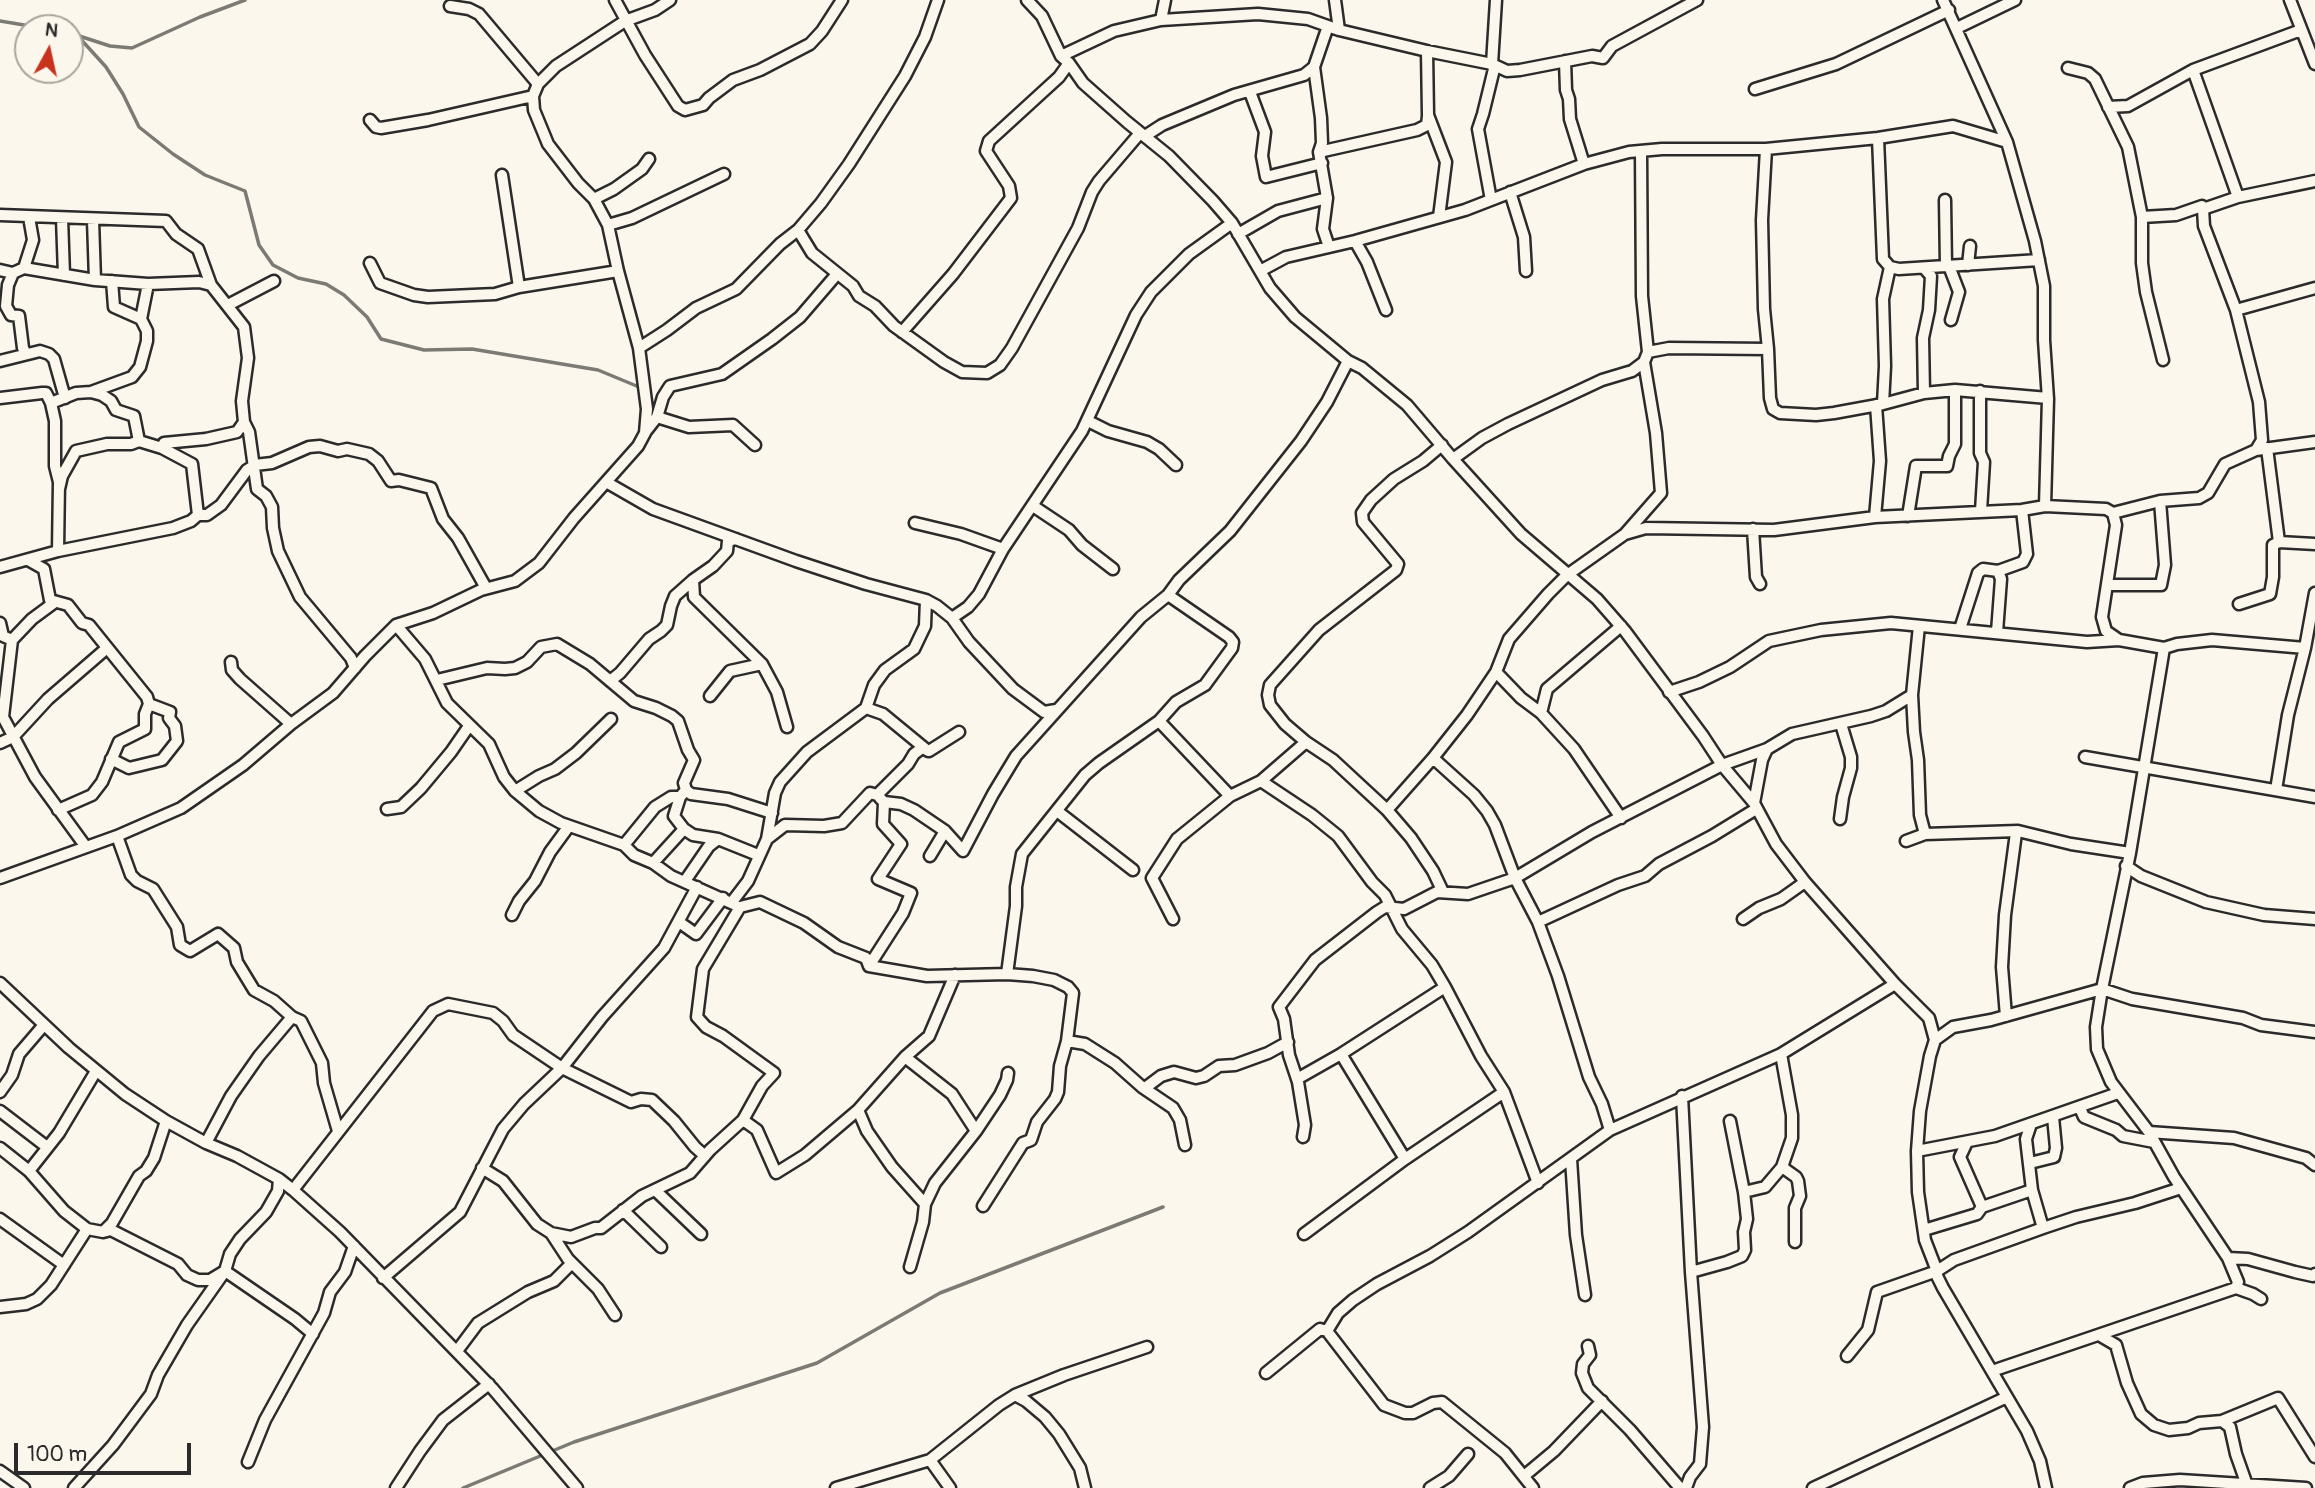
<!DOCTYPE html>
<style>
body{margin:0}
#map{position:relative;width:2315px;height:1488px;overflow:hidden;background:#fbf7ec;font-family:Pangolin,sans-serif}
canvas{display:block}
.north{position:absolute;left:14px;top:14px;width:70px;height:70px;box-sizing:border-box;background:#fbf7ec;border:2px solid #a8a59f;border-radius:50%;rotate:8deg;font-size:19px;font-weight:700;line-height:28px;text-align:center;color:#2b2b2b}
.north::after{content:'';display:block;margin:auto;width:24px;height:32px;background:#c8321e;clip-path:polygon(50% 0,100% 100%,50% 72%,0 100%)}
.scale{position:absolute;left:14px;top:1443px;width:177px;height:32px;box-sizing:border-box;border:4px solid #2b2b2b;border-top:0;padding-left:9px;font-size:21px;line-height:24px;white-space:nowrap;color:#2b2b2b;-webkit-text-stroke:5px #fbf7ec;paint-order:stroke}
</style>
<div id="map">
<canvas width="2315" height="1488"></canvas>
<div class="north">N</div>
<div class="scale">100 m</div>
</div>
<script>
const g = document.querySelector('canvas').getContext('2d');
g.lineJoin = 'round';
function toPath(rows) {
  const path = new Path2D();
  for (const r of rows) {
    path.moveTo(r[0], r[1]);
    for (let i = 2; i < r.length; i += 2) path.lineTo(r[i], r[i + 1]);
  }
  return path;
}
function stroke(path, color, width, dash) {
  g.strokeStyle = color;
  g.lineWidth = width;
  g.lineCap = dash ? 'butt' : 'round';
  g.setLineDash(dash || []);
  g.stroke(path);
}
stroke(toPath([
 [0,21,42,28],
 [70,33,110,46,132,48,200,17,245,0],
 [76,34,106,67,123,94,139,127,173,154,205,175,245,191,259,245,273,265,298,278,326,284,344,295,367,317,381,339,424,350,472,349,598,370,639,387],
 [463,1488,574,1442,817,1363,940,1293,1163,1207]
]), '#7b7a75', 3.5);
const minor = toPath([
 [615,0,645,55,678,106,685,110,703,105,709,98,733,80,760,70,810,44,822,31,842,0],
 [1027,0,1042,16,1061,56,1069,63,1083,83,1127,122,1169,156,1213,201,1232,223,1270,288,1295,317,1348,361,1362,368,1407,405,1453,459,1521,534,1597,599,1625,631,1703,736,1722,765,1754,803,1776,844,1805,882,1895,984,1929,1018,1935,1040],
 [1335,0,1339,30],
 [1943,0,2007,142,2035,241,2044,286,2044,340,2048,399,2045,506],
 [2290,0,2315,64],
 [450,6,469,9,479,14,538,84],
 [1161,20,1165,0],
 [1957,28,2015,0],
 [1427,51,1428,115,1446,162,1439,217],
 [1061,56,1114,31,1161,20,1258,14,1308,19,1339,30,1427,51,1492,64,1507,71,1520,70,1592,56,1603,58,1612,46,1697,0],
 [1565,61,1566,90,1569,99,1570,119,1584,164],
 [1314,67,1321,118,1322,143,1319,152,1327,198,1323,229,1329,247],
 [2068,68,2088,73,2095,79,2128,147,2142,217,2142,263,2146,292,2163,360],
 [2193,70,2238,197],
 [1755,89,1836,64,1949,10],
 [1250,92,1265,132,1262,156,1266,177,1322,163],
 [2108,107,2128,106,2193,70,2301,30],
 [370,120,376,127,381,128,428,120,533,96],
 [1145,136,1162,125,1234,95,1304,75,1314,67,1328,26],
 [1878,138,1883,259,1890,267,1899,269,2039,260],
 [1766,149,1762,220,1764,309,1768,349],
 [1319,152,1417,130,1427,125,1428,116],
 [502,175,519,287],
 [1510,192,1524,237,1526,271],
 [594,199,614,189,642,169,649,159],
 [1491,200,1478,129,1483,114,1494,69,1492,64,1496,0],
 [1945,200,1946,266],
 [2203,209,2204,226,2236,310,2259,402,2262,440,2256,450],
 [0,215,166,221,176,234,198,249,211,285,244,327,248,358,242,401,244,422,249,432,257,489,266,496,272,507,273,528,278,551,300,597,351,658,355,668],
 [2142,217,2176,215,2202,206,2203,209,2238,197,2315,181],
 [62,218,64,275],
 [93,220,95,280],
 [608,225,632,218,724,174],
 [798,230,812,253,853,286,859,296,875,306,894,326,944,362,962,372,987,373,1000,365,1012,348,1078,228,1092,192,1099,181,1140,133],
 [1238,234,1278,211,1327,198],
 [1355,241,1367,262,1386,310],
 [370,263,380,283,414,295,428,297,495,294,519,287,618,271],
 [1968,265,1970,246],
 [1949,266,1959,292,1951,320],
 [24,268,33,240,29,217],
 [1924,268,1931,276,1929,310,1923,338,1924,393],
 [0,270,13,273,24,268,95,280,148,284,199,282,211,285],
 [1260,271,1286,257,1355,241,1465,210,1584,164,1629,152,1662,149,1766,149,1878,138,1953,126,2007,142],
 [13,273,8,285,6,306,11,315,19,316,23,348,26,354],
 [112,281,114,307,141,319],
 [228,305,274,281],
 [2236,310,2315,288],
 [902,332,953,274,1011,198,1009,186,986,151,989,141,1059,77,1069,63],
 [639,348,667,330,696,308,736,289,780,244,798,230,821,203,849,164,905,76,925,37,938,0],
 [1648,352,1669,348,1768,349,1770,398,1773,409,1780,413,1816,415,1834,413,1883,404,1924,393,1955,390,2048,398],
 [0,361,40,351,49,354,54,359,65,398],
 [1980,391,1980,453,1984,462,1981,511],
 [91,392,132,377,140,367,147,341,147,331,141,319,148,284],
 [0,398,42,393,46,393,51,403,76,393,91,392,102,395,111,401,116,410,134,416,139,441],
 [51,403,55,421,55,466,59,482,58,551],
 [1883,404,1885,366,1883,299,1890,267],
 [657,417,689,427,733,425,755,445],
 [1088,421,1108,431,1147,442,1159,449,1176,465],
 [646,431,657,417,663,397,670,386,722,374,772,339,800,317,837,274],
 [1442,445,1423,461,1394,479,1371,500,1362,513,1363,522,1398,564,1396,570,1319,630,1270,685,1268,695,1270,705,1285,724,1306,742,1333,760,1387,810,1411,838,1433,871,1443,892],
 [162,448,192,464,198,515],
 [1453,459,1482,438,1508,424,1602,380,1632,371,1644,362,1648,352,1642,296,1641,151],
 [606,482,653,509,796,561,866,584,926,600,937,606,952,618,969,642,1013,689,1044,712,1056,710],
 [59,489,62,476,76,451,107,444,131,444,139,441,162,448,164,443,206,439,237,432,244,422],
 [1033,506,1069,530,1082,545,1113,569],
 [2113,513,2116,525,2102,617,2106,631,2119,640,2164,648,2177,644,2212,640,2305,648],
 [1908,516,1916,466,1947,466,1949,456,1955,444,1955,390],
 [1875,517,1880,461,1876,405],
 [915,523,961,534,1003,549],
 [1753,529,1756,577,1760,584],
 [1625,534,1661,493,1656,433,1644,362],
 [2279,542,2315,544],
 [28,560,44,569,50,600,68,605,82,623,89,625,147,697,149,704,145,714,145,729,119,742,102,782,92,795,58,810],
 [0,567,58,551,173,528,191,521,198,515,207,515,221,505,247,470,255,465,272,463,309,447,320,446,338,451,347,449,369,454,378,461,391,481,399,480,431,488,443,519,458,538,486,588],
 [693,580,694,597,762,664,777,692,787,727],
 [2108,585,2161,585,2165,565,2160,501],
 [55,602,32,619,12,640,3,717,35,777,86,847],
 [2239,604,2270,594,2273,577,2273,545,2279,542,2267,448],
 [952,618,968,607,979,594,1003,549,1082,431,1136,315,1151,292,1189,254,1232,223],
 [0,623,3,636,12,640],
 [396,625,425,659,447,703,489,744,504,777,515,791,539,811,561,823,624,845,634,855,653,863,671,876,740,907,760,902,804,923,838,947,866,958,869,966,927,976,1007,974,1033,976,1054,980,1068,987,1073,993,1067,1041,1085,1044,1115,1063,1142,1087,1173,1108,1180,1120,1185,1145],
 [1919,626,1912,695,1914,732,1918,760,1920,815,1925,834],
 [1960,629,1978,573,1983,569,1998,571,2023,562,2027,554,2022,510],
 [1997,632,2001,579,1998,571],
 [2164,648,2130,853,2102,989,2096,1027,2097,1049,2111,1082,2149,1132,2174,1177,2228,1258,2238,1282,2236,1288],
 [231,662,232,670,240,679,291,724],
 [1496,672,1521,698,1541,713,1574,749,1621,818],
 [437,680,487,668,505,669,515,668,527,662,541,647,557,644,590,664,634,701,656,708,672,716,678,721,688,750,694,760,684,783,686,790,691,794,728,799,772,813],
 [610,681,620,673,649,639,661,631,667,625,671,606,675,596,693,580,713,566,727,551,728,541,736,539],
 [1669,692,1699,682,1730,667,1769,641,1821,630,1891,623,2087,642,2119,640],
 [710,696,730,671,762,664],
 [866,708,883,714,928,751],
 [1541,713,1547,689,1621,626],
 [1159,721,1230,796],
 [0,743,13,737,48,699,107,648],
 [2085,757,2315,797],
 [1433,758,1474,795,1487,811,1495,825,1515,878,1538,922,1558,976,1589,1077,1602,1104,1610,1130],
 [111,759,129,768,162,760,177,741,175,726,169,718,170,712,149,704],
 [1261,781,1312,815,1338,836,1372,882,1385,895,1402,929,1432,965,1445,987,1481,1056,1504,1092,1538,1183],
 [2276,790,2288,715,2305,648,2315,593],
 [515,791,539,776,555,769,576,753,611,719],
 [884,802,901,804,914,810,945,831,963,851,993,794,1016,756,1141,617,1168,595,1179,580,1230,531,1301,441,1327,402,1348,361],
 [1754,803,1762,760,1767,749],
 [387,809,401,807,421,788,451,752,469,726],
 [1387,810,1433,758,1467,715,1496,672,1509,639,1548,594,1567,575,1625,534,1646,528,1774,530,1875,517,2022,510,2045,506,2106,509,2113,513,2160,501,2199,498,2208,493,2225,464,2256,450,2315,442],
 [1057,811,1133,870],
 [1840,819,1843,797,1851,768,1851,757,1841,724],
 [684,829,693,835,718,839,758,855],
 [117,836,131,875,137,881,153,889,177,927,180,945,190,951,218,934,234,948,237,962,254,990,274,1001,292,1017,301,1021,322,1063,324,1083,338,1131],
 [767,839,785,825,824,826,842,823,870,793,877,795,908,764,914,754,922,748,929,751,959,732],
 [1906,841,1925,834,2018,831,2071,844,2130,853],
 [624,845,655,807,671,797,680,797],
 [930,856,945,831],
 [653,863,684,829,674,816,680,797,686,790],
 [2126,866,2141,876,2206,902,2264,915,2315,919],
 [0,878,117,836,181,808,243,765,291,724,333,693,365,656,396,625,433,613,481,590,515,581,539,563,574,518,638,446,645,433,647,409,639,348,618,271,608,225,594,199,578,183,548,144,534,110,533,96,538,84,556,66,625,21,655,10,670,0],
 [685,881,709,846,718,839],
 [732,902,748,881,767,839,775,793,780,782,807,752,866,708,874,685,885,670,914,649,925,626,926,600],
 [512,915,519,901,535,881,550,852,569,826],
 [1173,919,1152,878,1177,839,1230,796,1261,781,1306,742],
 [1743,919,1759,908,1781,899,1805,882],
 [679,922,696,934,723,898],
 [1538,922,1618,885,1645,876,1659,864,1712,836,1756,809],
 [869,966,903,913,911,893,878,879,901,844,883,824,884,802,880,798],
 [1007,974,1016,906,1016,887,1022,854,1085,775,1099,763,1159,721,1176,702,1205,685,1232,648,1233,642,1229,637,1168,595],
 [0,983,69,1048,125,1094,166,1121,206,1143,237,1156,279,1179,293,1190,340,1232,493,1389,577,1488],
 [2006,1016,2002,967,2005,915,2016,833],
 [1341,1054,1405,1159],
 [905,1057,952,1094,976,1131],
 [1297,1079,1341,1054,1445,987],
 [1145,1088,1161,1076,1174,1072,1196,1078,1204,1076,1219,1066,1235,1065,1268,1053,1288,1042],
 [0,1092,12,1075,19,1054,43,1026],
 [1682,1096,1691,1272,1703,1427,1700,1464,1690,1477,1686,1488],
 [2080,1108,2084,1117,2116,1130,2123,1136,2154,1142],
 [858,1110,867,1131,892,1167,925,1204],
 [0,1111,47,1147],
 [743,1120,757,1130,776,1173,805,1155,858,1110,905,1057,929,1036,955,975],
 [2031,1124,2026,1139,2032,1190,2043,1228],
 [2149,1132,2234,1138,2306,1158,2315,1165],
 [1303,1137,1305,1125,1298,1082,1289,1055,1284,1019,1279,1007,1315,960,1377,912,1385,907,1404,909,1437,892,1468,894,1515,878,1592,832,1722,765,1767,749,1792,734,1871,716,1886,711,1912,695],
 [1967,1142,1960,1157,1982,1207],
 [206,1143,231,1096,259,1056,292,1017],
 [0,1148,29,1171,64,1211,87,1229,103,1232,111,1230,178,1264,187,1275,198,1280,210,1280,225,1271,295,1319,313,1334],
 [1917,1151,1995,1136,2118,1093],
 [1571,1159,1576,1235,1585,1295],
 [2030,1163,2054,1157,2056,1148,2053,1117],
 [1782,1167,1796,1177,1798,1181,1800,1196,1795,1208,1795,1242],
 [482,1168,503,1181,537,1224,551,1233,568,1259,598,1289,615,1315],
 [29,1171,59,1133,96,1071],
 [293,1190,433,1011,448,1004,493,1013,503,1021,513,1035,562,1068,631,1102,641,1099,652,1100,674,1121,695,1147,705,1156],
 [655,1190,701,1234],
 [1744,1192,1765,1187,1782,1167,1792,1138,1792,1115,1781,1054],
 [983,1206,1023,1143,1031,1140,1037,1122,1055,1099,1058,1092,1060,1066,1067,1041],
 [623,1210,661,1247],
 [0,1219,64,1265],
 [1924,1230,1977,1214,1982,1207,2032,1190],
 [104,1231,112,1223,139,1176,146,1171,154,1158,166,1121],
 [551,1233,571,1237,595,1228,601,1228,642,1196,690,1173,710,1150,743,1120,762,1086,774,1073,723,1036,706,1027,697,1017,703,969,740,907],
 [1304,1234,1405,1159,1504,1092],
 [2228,1258,2248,1259,2295,1272,2313,1276,2315,1274],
 [910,1267,923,1222,925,1204,935,1183,976,1131,1000,1095,1007,1080,1008,1073],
 [1691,1272,1727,1262,1742,1256,1745,1250,1744,1232,1747,1219,1744,1192,1730,1121],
 [383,1278,460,1212,503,1129,524,1104,562,1068,602,1017,664,948,697,887],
 [0,1307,26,1304,37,1299,51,1285,87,1229],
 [1327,1331,1384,1405,1405,1413,1413,1413,1433,1403,1442,1402,1505,1453,1533,1488],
 [2099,1335,2116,1345,2127,1383,2141,1414,2154,1425,2169,1430,2188,1428,2199,1423,2222,1421,2278,1398,2315,1457],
 [1588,1346,1590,1355,1583,1364,1582,1373,1588,1388,1630,1430,1680,1488],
 [457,1351,478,1323,528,1292,554,1281,572,1263],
 [1847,1356,1868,1330,1877,1292,1937,1271,1954,1260,2043,1228,2076,1217,2135,1203,2181,1188],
 [1992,1371,2236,1288,2253,1294,2261,1299],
 [1266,1373,1320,1329,1327,1331,1338,1313,1353,1300,1377,1284,1430,1256,1468,1232,1610,1130,1781,1054,1895,984],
 [1015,1395,1026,1401,1045,1417,1059,1434,1080,1468,1085,1488],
 [2222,1421,2230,1427,2236,1454,2248,1488],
 [930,1460,950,1488],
 [248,1462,265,1420,324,1313,330,1292,345,1272,354,1246],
 [0,1471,24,1488],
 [1524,1476,1554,1451,1602,1401],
 [74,1488,113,1445,151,1394,158,1375,187,1325,225,1271,230,1254,240,1239,266,1212,278,1191,279,1179],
 [396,1488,420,1451,443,1420,489,1384],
 [836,1488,930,1460,999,1405,1015,1395,1064,1375,1147,1347],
 [1430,1488,1449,1476,1468,1454],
 [1813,1488,2007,1397],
 [2046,1488,2040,1461,2027,1431,1943,1288,1937,1276,1937,1271,1925,1240,1918,1192,1917,1151,1920,1111,1930,1056,1935,1040,1953,1027,1991,1020,2102,989,2132,999,2243,1018,2261,1025,2315,1032],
 [2130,1488,2143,1483,2180,1480,2306,1488]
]);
stroke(minor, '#2b2b2b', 15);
stroke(minor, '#fbf7ec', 10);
</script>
